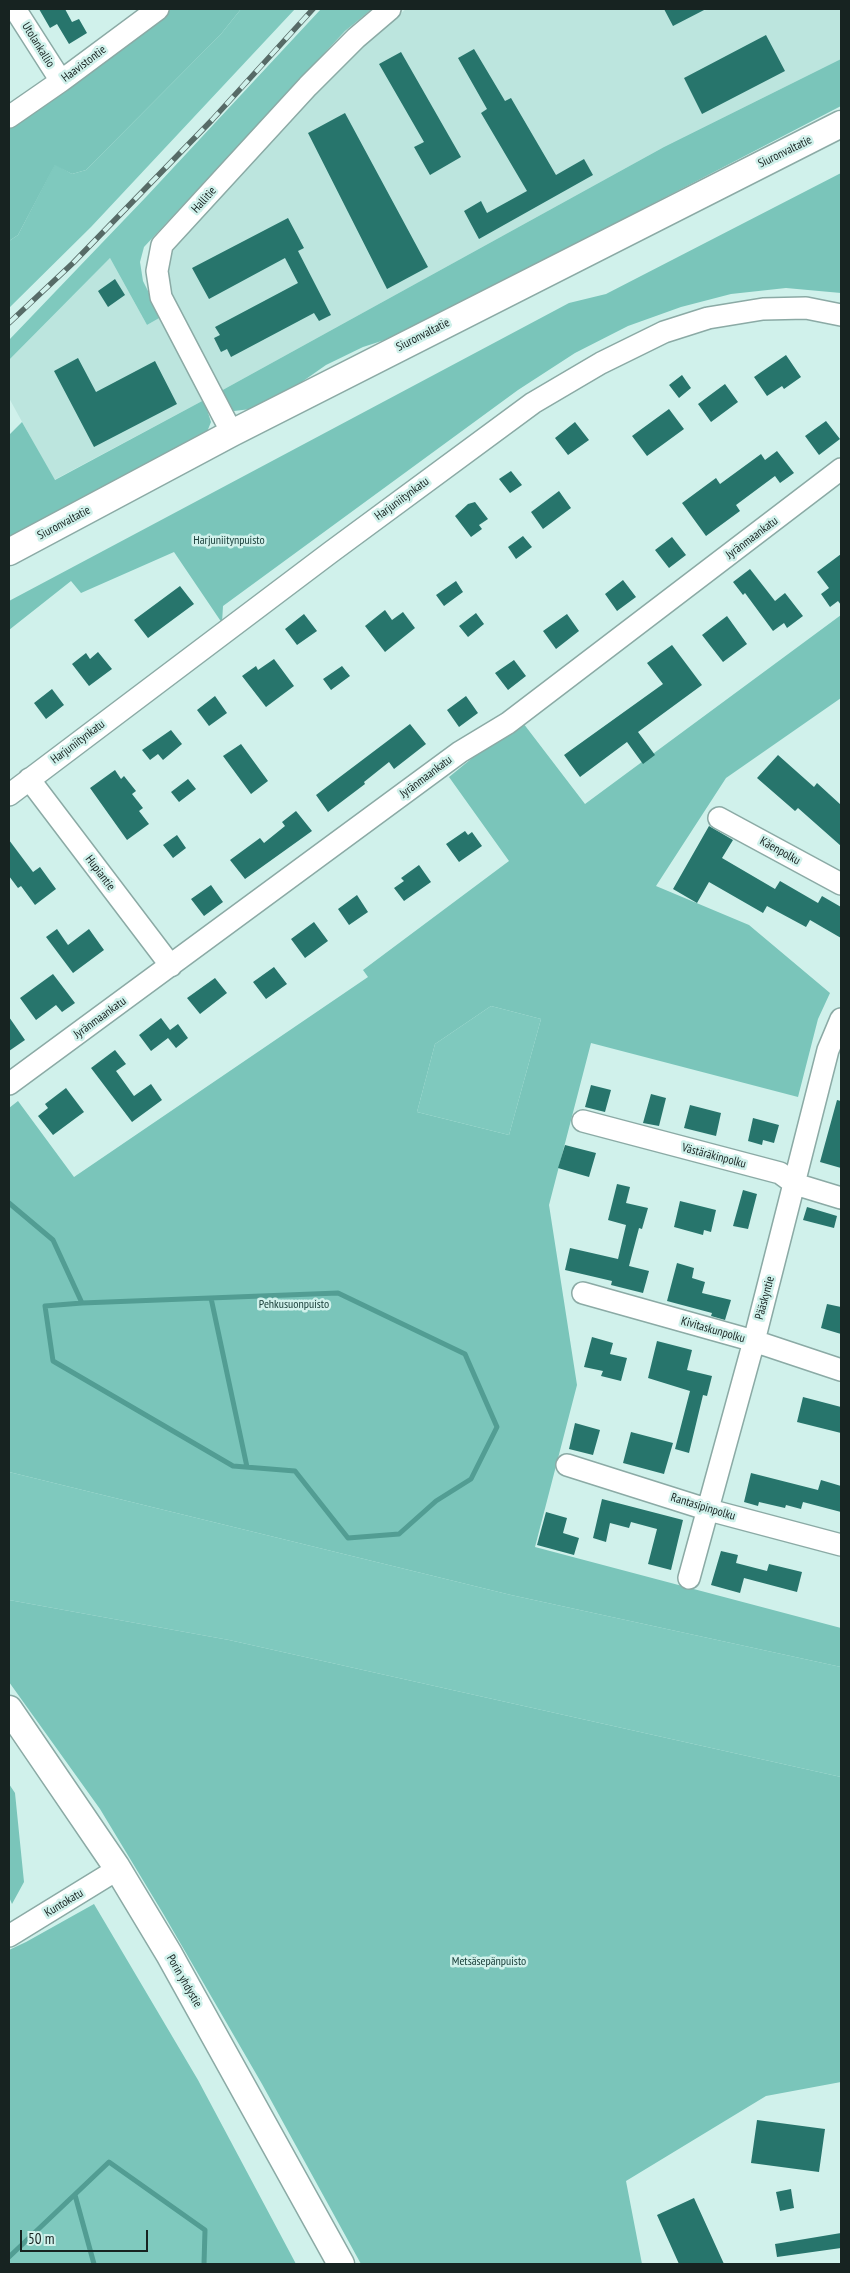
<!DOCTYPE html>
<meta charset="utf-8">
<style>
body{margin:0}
#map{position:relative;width:850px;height:2273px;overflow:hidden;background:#d0f1eb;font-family:"PT Sans Narrow",sans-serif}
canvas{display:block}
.frame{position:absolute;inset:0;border:10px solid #172321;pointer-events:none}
.scale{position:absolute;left:20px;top:2230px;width:128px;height:22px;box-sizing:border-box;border:2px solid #172321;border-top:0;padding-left:6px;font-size:15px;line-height:18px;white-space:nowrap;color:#172321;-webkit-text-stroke:4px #d0f1eb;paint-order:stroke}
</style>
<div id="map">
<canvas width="850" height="2273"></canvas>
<div class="frame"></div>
<div class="scale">50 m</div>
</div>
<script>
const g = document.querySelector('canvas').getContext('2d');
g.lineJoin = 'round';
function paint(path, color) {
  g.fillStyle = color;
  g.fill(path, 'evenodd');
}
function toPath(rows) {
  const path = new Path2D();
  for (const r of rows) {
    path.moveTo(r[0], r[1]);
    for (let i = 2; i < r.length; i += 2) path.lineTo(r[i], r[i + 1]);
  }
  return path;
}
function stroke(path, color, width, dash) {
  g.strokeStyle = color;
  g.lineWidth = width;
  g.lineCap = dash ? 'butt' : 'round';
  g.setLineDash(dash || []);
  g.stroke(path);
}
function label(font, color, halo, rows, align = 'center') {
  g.font = font + ' "PT Sans Narrow",sans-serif';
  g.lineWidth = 5;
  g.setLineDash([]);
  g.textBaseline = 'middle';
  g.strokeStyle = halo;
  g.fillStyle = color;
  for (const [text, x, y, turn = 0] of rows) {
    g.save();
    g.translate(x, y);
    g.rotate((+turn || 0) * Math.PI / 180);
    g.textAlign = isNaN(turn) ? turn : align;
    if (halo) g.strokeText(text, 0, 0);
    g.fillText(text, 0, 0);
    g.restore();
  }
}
paint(toPath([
 [406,9,841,9,841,59,664,147,219,392,173,302,168,282,168,267,175,244,352,54],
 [110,258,147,325,161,317,204,400,54,480,9,398,9,360]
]), '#bce5de');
paint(toPath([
 [241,9,295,9,91,227,9,308,9,241,18,235,55,164,72,174,86,170,221,34],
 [321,9,372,9,345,31,144,247,140,262,143,281,161,317,147,325,110,258,9,360,9,340,146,197],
 [491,1006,541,1019,509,1135,417,1112,435,1044],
 [9,1472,511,1595,841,1667,841,1777,229,1640,9,1600],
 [109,2162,205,2230,204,2264,9,2264,9,2257]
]), '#7fc9be');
paint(toPath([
 [171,9,241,9,221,34,86,170,72,174,55,165,18,235,9,241,9,129,19,123],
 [841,59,841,106,400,335,363,347,326,365,286,393,259,408,234,411,225,405,219,392,664,147],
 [841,173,841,293,786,288,731,294,681,307,628,326,575,353,518,390,223,606,222,623,174,552,81,593,71,581,9,630,9,601,569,303,606,294],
 [204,400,211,422,207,432,9,540,9,435,22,422,55,480],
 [841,615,841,698,726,778,656,886,749,925,830,993,818,1019,798,1097,591,1043,549,1205,577,1385,535,1547,841,1628,841,1667,511,1595,9,1472,9,1108,18,1101,74,1177,368,977,363,970,509,861,449,777,520,719,585,804],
 [491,1006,541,1019,509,1135,417,1112,435,1044],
 [9,1600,229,1640,841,1777,841,2082,766,2096,626,2181,642,2264,361,2264,262,2084,164,1915,100,1809,9,1682],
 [9,1784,15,1793,24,1882,12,1904,9,1897],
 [94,1904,198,2080,296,2264,204,2264,205,2230,109,2162,9,2257,9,1950,26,1942]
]), '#7ac5ba');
stroke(toPath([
 [9,1203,53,1240,82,1303,338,1293,465,1354,497,1427,471,1479,436,1501,399,1534,348,1538,295,1471,233,1466,53,1361,45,1306,82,1303],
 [211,1298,247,1467],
 [75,2195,94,2264],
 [9,2257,109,2162,205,2230,204,2264]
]), '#529d93', 5);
paint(toPath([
 [39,9,65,9,72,22,79,19,87,33,69,44,57,24,50,28],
 [664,9,706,9,673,26],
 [766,35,785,71,702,114,684,78],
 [474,49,505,101,511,98,556,175,584,159,593,175,479,239,464,211,481,201,487,213,527,191,481,113,487,109,458,58],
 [401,52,461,157,430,175,414,147,424,142,379,64],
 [345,113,428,267,387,289,308,133],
 [288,218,304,248,298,251,331,315,319,321,314,313,231,357,227,349,221,352,214,338,220,335,215,327,298,283,285,258,209,299,192,268],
 [115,279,125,295,108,307,98,291],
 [786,355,801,377,784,389,782,386,767,396,754,377],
 [78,358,96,392,155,361,177,404,94,447,54,371],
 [682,375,691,388,679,398,669,385],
 [725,384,738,402,711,422,698,404],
 [669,409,684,429,647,456,632,436],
 [826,421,840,439,819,455,805,436],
 [575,422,589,440,568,455,555,438],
 [777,451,794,473,780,483,775,476,736,505,740,511,706,536,682,503,716,478,720,484,761,454,765,460],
 [511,471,522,485,510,493,499,479],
 [559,491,571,508,543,529,531,512],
 [475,502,488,519,479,525,482,529,471,537,455,516,468,504],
 [523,536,532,547,516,559,508,547],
 [672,537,686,555,669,568,655,550],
 [841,554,841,605,838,601,830,607,821,594,829,588,817,572],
 [750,569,775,601,785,593,803,616,787,628,784,623,773,631,745,593,743,595,733,582],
 [623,580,636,597,617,611,605,594],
 [456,581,463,592,444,606,436,595],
 [180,586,194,604,148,638,134,620],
 [385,610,392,620,403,612,415,628,385,652,365,626],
 [476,613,484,624,468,637,459,626],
 [304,614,317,631,297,645,285,629],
 [567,614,579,631,556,649,543,631],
 [727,616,747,644,723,662,702,635],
 [672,645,702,685,638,732,655,755,643,764,627,742,580,777,564,755,663,684,647,663],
 [98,652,112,669,89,686,72,664,86,653,90,659],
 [274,659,294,686,266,707,242,676,256,666,258,670],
 [514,660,526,676,508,690,495,673],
 [342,666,350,676,331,690,323,679],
 [52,689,64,705,46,719,34,703],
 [215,696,227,713,209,726,197,710],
 [466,696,478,713,459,727,447,710],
 [410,724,426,744,394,769,389,762,364,782,365,784,328,812,316,795],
 [171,730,182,744,163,760,158,754,150,760,142,750],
 [241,744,268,781,251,794,223,756],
 [778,755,814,787,817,783,841,805,841,846,798,808,795,811,757,778],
 [115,770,121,779,124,776,136,791,132,794,143,808,139,811,149,824,127,840,90,788],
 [188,779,196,789,179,802,171,792],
 [296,811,312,831,245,879,230,860,260,838,264,843,285,826,282,822],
 [709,826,733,840,722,858,775,889,780,881,818,903,822,896,841,907,841,938,810,920,806,927,767,906,763,913,709,882,697,903,673,889],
 [465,831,468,835,472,832,482,846,459,862,446,844],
 [177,835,186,848,173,858,163,845],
 [9,840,33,872,40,867,56,889,35,905,21,886,18,888,9,876],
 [419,865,431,882,404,901,394,888,404,881,401,878],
 [211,885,223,902,204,916,191,899],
 [357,895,368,912,349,925,338,909],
 [314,922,328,941,305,958,291,939],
 [57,929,68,945,89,929,104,950,73,973,46,937],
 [274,967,287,984,266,999,253,982],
 [53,974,75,1003,62,1012,56,1005,36,1020,20,998],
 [215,978,227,993,200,1014,187,998],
 [9,1017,25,1040,9,1051],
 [161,1018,170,1030,178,1024,188,1038,176,1048,168,1038,151,1051,139,1035],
 [115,1050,126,1064,116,1071,134,1096,151,1084,162,1100,132,1122,91,1068],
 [591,1085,611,1090,605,1112,585,1107],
 [66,1088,84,1112,53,1135,38,1116,48,1108,45,1104],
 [651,1094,666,1098,659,1126,643,1123],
 [837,1100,841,1101,841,1168,820,1162],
 [690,1105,721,1113,716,1136,684,1128],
 [753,1118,779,1125,774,1143,763,1140,762,1145,748,1141],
 [565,1145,596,1153,589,1177,558,1168],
 [617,1184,630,1187,626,1203,648,1208,642,1229,639,1228,629,1266,649,1271,643,1293,611,1285,612,1281,565,1270,570,1248,618,1259,626,1225,608,1220],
 [743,1190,757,1194,748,1229,733,1226],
 [680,1201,716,1210,711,1232,704,1230,703,1235,674,1227],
 [807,1207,837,1216,834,1228,803,1220],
 [677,1263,694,1268,692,1278,705,1282,702,1293,731,1300,725,1320,711,1316,712,1313,667,1301],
 [827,1304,841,1307,841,1334,821,1328],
 [592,1337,613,1343,610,1354,627,1358,621,1381,601,1376,603,1371,584,1367],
 [657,1341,692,1350,687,1370,712,1376,707,1396,703,1395,689,1453,675,1449,690,1391,648,1378],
 [803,1397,841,1407,841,1433,797,1422],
 [575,1423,600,1430,593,1455,569,1449],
 [631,1432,673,1443,664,1474,623,1463],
 [751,1473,818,1490,821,1480,841,1486,841,1512,803,1502,801,1509,786,1505,785,1508,759,1502,758,1506,744,1502],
 [602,1499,683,1520,671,1570,648,1564,657,1529,631,1522,629,1528,610,1523,606,1542,593,1538],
 [546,1512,567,1518,563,1533,579,1538,574,1555,537,1545],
 [721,1551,738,1555,736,1563,767,1571,769,1564,802,1572,797,1592,744,1578,740,1593,711,1585],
 [757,2120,825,2129,819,2172,751,2163],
 [791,2189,794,2208,780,2211,776,2192],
 [694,2198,724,2264,679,2264,657,2215],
 [841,2233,841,2248,777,2257,775,2244]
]), '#27756c');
const minor = toPath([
 [15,9,61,81],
 [9,117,61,81,158,9],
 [232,433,161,297,157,271,162,245,308,86,356,38,390,9],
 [29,779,171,966],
 [9,795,331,552,533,403,601,363,664,332,708,318,763,309,806,308,841,315],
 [719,818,841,884],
 [9,1084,460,752,508,723,841,469],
 [583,1121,780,1173,795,1184,841,1198],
 [583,1293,754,1341,841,1370],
 [567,1465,709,1510,841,1545],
 [689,1578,754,1341,828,1050,841,1019],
 [9,1936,118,1869]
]);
const major = toPath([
 [9,552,232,433,841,124],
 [9,1709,116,1866,169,1954,341,2264]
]);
stroke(minor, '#8baaa5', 24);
stroke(major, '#8baaa5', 29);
stroke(minor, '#fff', 21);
stroke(major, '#fff', 26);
const rail = toPath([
 [9,323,73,263,212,120,313,9]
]);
stroke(rail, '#576b67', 5.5);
stroke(rail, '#d0f1eb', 4, [11]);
label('12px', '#172321', '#d0f1eb', [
 ["Utolankallio",38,45,58],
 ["Haavistontie",84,64,-37],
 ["Siuronvaltatie",785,152,-26],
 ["Hallitie",204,200,-48],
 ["Siuronvaltatie",423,335,-27],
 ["Harjuniitynkatu",402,499,-36],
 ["Siuronvaltatie",64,523,-28],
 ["Jyränmaankatu",752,538,-37],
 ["Harjuniitynkatu",78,742,-37],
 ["Jyränmaankatu",426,777,-37],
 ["Käenpolku",780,851,29],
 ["Hupiantie",100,873,53],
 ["Jyränmaankatu",100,1018,-36],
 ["Västäräkinpolku",714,1156,15],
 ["Pääskyntie",765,1298,-75],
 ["Kivitaskunpolku",713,1330,16],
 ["Rantasipinpolku",703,1507,17],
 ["Kuntokatu",64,1903,-31],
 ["Porin yhdystie",184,1981,60]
]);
label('12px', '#1c403b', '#d0f1eb', [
 ["Harjuniitynpuisto",229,541],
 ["Pehkusuonpuisto",294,1305],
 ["Metsäsepänpuisto",489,1962]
]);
</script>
